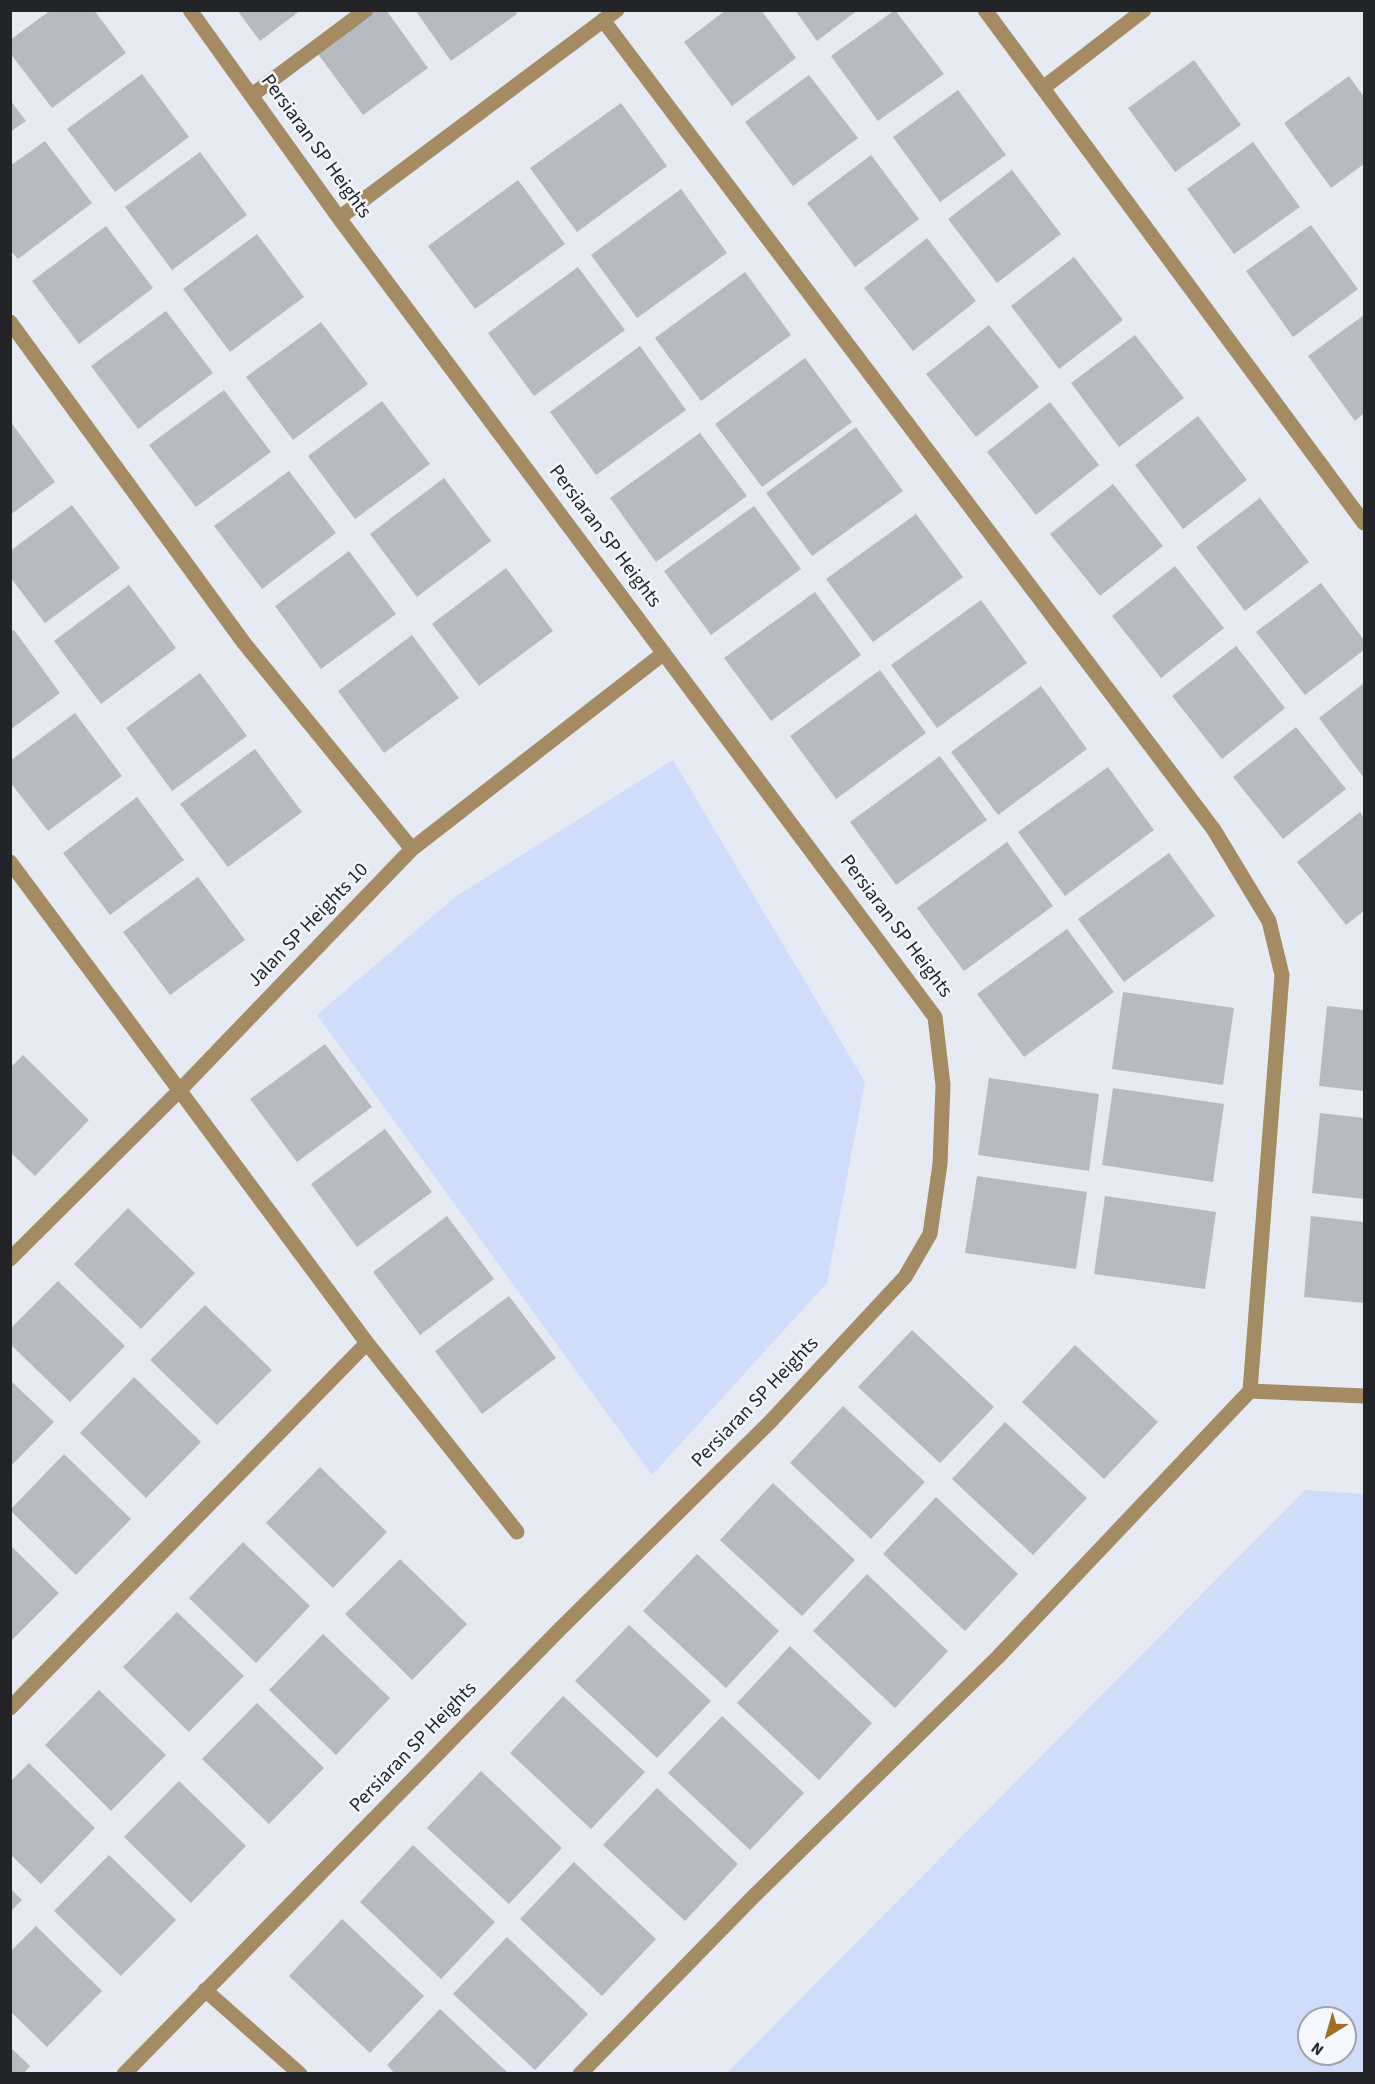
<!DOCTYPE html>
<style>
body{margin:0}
#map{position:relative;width:1375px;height:2084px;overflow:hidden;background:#e6eaf2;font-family:"Source Sans 3",sans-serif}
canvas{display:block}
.frame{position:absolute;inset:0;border:12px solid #232427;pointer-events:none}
.north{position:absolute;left:1297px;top:2006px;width:60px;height:60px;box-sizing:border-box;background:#f4f8fe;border:2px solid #a0a3a8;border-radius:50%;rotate:217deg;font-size:16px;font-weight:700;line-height:24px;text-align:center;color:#232427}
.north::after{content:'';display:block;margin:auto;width:21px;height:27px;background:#9e7121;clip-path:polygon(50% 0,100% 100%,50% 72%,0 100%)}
</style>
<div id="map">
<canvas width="1375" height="2084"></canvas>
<div class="frame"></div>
<div class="north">N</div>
</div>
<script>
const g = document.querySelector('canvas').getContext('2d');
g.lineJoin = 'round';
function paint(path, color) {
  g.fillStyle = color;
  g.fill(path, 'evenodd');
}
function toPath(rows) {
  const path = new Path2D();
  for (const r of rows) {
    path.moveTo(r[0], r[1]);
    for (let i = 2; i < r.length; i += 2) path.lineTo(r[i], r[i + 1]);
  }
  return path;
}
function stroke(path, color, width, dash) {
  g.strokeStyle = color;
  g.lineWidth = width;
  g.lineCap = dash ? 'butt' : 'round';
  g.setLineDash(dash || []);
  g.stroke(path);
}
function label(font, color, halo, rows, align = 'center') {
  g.font = font + ' "Source Sans 3",sans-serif';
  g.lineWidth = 5;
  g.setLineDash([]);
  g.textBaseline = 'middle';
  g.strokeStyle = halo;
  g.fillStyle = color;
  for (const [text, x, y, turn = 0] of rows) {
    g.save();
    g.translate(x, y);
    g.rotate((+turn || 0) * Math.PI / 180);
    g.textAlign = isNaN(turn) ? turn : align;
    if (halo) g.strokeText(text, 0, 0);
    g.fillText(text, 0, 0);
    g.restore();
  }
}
paint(toPath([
 [673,760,865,1082,827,1283,652,1475,317,1015,455,897],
 [1305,1490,1364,1494,1364,2073,727,2073],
 [1309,2018,1345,2018,1345,2054,1309,2054]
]), '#cfddfb');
paint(toPath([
 [51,10,94,10,126,53,52,108,10,53,10,40],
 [237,10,301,10,260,41],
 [370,10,386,10,428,68,363,115,315,50],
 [415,10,515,10,517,14,451,61],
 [726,10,761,10,796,58,732,106,684,42],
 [795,10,858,10,817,41],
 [895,10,944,74,878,121,831,56],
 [1194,60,1241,125,1175,172,1128,108],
 [142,74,189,137,115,192,67,129],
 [809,75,858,138,793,186,745,122],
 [1349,76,1364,97,1364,164,1331,188,1284,123],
 [958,90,1006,155,940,202,893,137],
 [10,100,26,121,10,132],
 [621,103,667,166,577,232,530,168],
 [45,141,92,203,18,259,10,250,10,166],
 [1253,142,1300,207,1234,254,1187,189],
 [200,152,247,215,172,270,125,207],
 [871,155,919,219,855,267,807,203],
 [1012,170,1061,234,997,283,948,219],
 [518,180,565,244,475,309,428,246],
 [681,189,727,253,637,318,591,255],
 [1311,225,1358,289,1293,337,1246,271],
 [106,226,153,288,79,344,32,281],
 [257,234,304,297,230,352,183,289],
 [927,238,976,301,913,351,864,288],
 [1074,257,1123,320,1059,369,1011,306],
 [578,267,625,330,534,396,488,333],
 [745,272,791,335,701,401,655,338],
 [166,311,213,373,138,429,91,366],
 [1364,315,1364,413,1355,421,1308,356],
 [321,322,368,384,293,440,246,377],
 [989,325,1039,387,976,437,926,374],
 [1135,335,1184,398,1119,447,1071,383],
 [640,346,686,410,596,475,550,412],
 [805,358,852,422,762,487,715,424],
 [224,390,271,452,196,507,149,445],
 [382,401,430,464,355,519,308,456],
 [1050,402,1099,465,1036,515,987,452],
 [1198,416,1247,480,1183,529,1135,465],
 [10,421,55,482,10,515],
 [856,427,903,491,812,556,766,493],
 [700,433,747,496,656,562,610,498],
 [289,471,336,533,262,589,214,526],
 [444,478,491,541,417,597,370,534],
 [1113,484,1163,546,1100,596,1050,534],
 [1260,498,1309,562,1245,611,1196,547],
 [72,505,120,568,45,623,10,577,10,551],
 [754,506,801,569,711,635,664,571],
 [916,514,963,577,873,642,826,579],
 [349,551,396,614,321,669,275,606],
 [1175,566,1224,628,1161,678,1112,616],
 [506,568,553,631,479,686,432,624],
 [1321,583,1364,640,1364,650,1305,695,1256,632],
 [129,585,176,648,101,704,54,641],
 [815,592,861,655,771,721,724,658],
 [981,600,1027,663,937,728,891,665],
 [14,630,60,693,10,730,10,632],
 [412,635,459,698,384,753,338,691],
 [1236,646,1285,708,1222,759,1172,696],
 [880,670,926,733,836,799,790,736],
 [200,673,247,736,172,791,126,728],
 [1364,683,1364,778,1319,718],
 [1041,686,1087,749,998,815,951,752],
 [75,713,122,776,48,831,10,782,10,761],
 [1296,727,1346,789,1283,839,1233,777],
 [255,749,302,812,228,867,180,804],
 [940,756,987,820,896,885,850,822],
 [1108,767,1154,830,1065,896,1018,832],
 [137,797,184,860,110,915,63,853],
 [1360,812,1364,818,1364,911,1346,925,1297,862],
 [1007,842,1053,906,964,971,917,908],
 [1169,853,1215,916,1124,982,1078,919],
 [198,877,245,940,170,995,123,932],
 [1067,929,1114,992,1024,1057,977,994],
 [1123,992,1234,1008,1223,1085,1112,1069],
 [1327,1006,1364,1010,1364,1091,1319,1086],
 [325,1044,372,1107,297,1162,250,1099],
 [23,1055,89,1120,35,1176,10,1152,10,1068],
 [989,1078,1099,1094,1089,1171,978,1155],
 [1113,1088,1224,1104,1213,1182,1102,1165],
 [1320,1113,1364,1118,1364,1199,1312,1193],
 [385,1129,432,1192,357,1247,311,1184],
 [977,1176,1087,1192,1076,1269,965,1253],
 [1105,1196,1216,1212,1205,1289,1094,1274],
 [128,1208,195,1273,141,1329,74,1264],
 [447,1216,494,1279,420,1335,373,1272],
 [1311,1216,1364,1222,1364,1303,1304,1297],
 [58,1281,125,1346,70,1402,10,1344,10,1329],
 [509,1296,556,1358,482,1414,435,1351],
 [205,1305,272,1370,217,1425,150,1360],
 [912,1330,994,1407,940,1463,858,1387],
 [1075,1345,1158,1422,1104,1479,1022,1402],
 [134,1377,201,1442,146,1498,80,1433],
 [10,1380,54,1422,10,1467],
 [843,1406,925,1482,871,1539,790,1463],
 [1005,1422,1087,1498,1033,1555,952,1479],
 [64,1454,131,1519,76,1575,10,1510],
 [320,1467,387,1532,333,1588,266,1523],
 [773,1483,855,1560,802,1616,720,1540],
 [936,1497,1018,1574,965,1631,883,1554],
 [243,1542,310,1606,256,1663,189,1598],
 [10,1545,59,1593,10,1642],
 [697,1554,779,1631,726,1688,643,1611],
 [400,1559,467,1624,412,1680,345,1614],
 [867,1574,948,1651,895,1708,813,1631],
 [177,1612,244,1676,189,1732,123,1667],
 [629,1625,711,1701,657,1758,575,1681],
 [323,1634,390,1698,336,1755,269,1690],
 [790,1646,872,1723,819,1780,737,1703],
 [99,1690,166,1755,111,1811,45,1745],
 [563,1696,645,1772,591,1829,510,1753],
 [257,1703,324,1768,269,1824,202,1759],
 [722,1716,804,1793,750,1850,668,1773],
 [29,1763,95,1828,41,1884,10,1854,10,1782],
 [481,1771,562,1848,509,1904,427,1828],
 [179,1781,246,1846,191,1903,124,1837],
 [657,1788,738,1864,685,1921,603,1845],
 [413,1845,495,1922,441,1979,360,1902],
 [109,1855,176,1920,121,1976,54,1911],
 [574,1862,656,1939,602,1996,520,1919],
 [10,1888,22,1900,10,1912],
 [342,1919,424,1996,370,2053,289,1976],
 [36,1926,102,1991,47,2047,10,2011,10,1952],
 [507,1937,588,2014,535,2070,453,1994],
 [440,2009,509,2074,395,2074,387,2065],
 [10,2047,30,2066,23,2074,10,2074]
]), '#b6bac1');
stroke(toPath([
 [252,95,366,10]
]), '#a58b63', 15);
stroke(toPath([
 [985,10,1364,523],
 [1043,88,1144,10],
 [339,218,617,10],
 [10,322,244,643,412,849],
 [10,862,367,1343,517,1532],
 [10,1259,180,1090,412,849,664,653],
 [1250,1391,1364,1396],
 [10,1708,367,1343],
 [205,1990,300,2074],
 [124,2074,560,1629,770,1422,905,1277,930,1234,940,1164,943,1085,935,1017,339,218,190,10],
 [580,2074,753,1897,998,1657,1250,1391,1282,975,1269,921,1214,830,603,20]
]), '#a58b63', 15);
label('20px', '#232427', '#f4f8fe', [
 ["Persiaran SP Heights",315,147,54],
 ["Persiaran SP Heights",604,537,53],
 ["Jalan SP Heights 10",309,926,-46],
 ["Persiaran SP Heights",895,927,53],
 ["Persiaran SP Heights",756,1403,-46],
 ["Persiaran SP Heights",414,1748,-46]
]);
</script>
